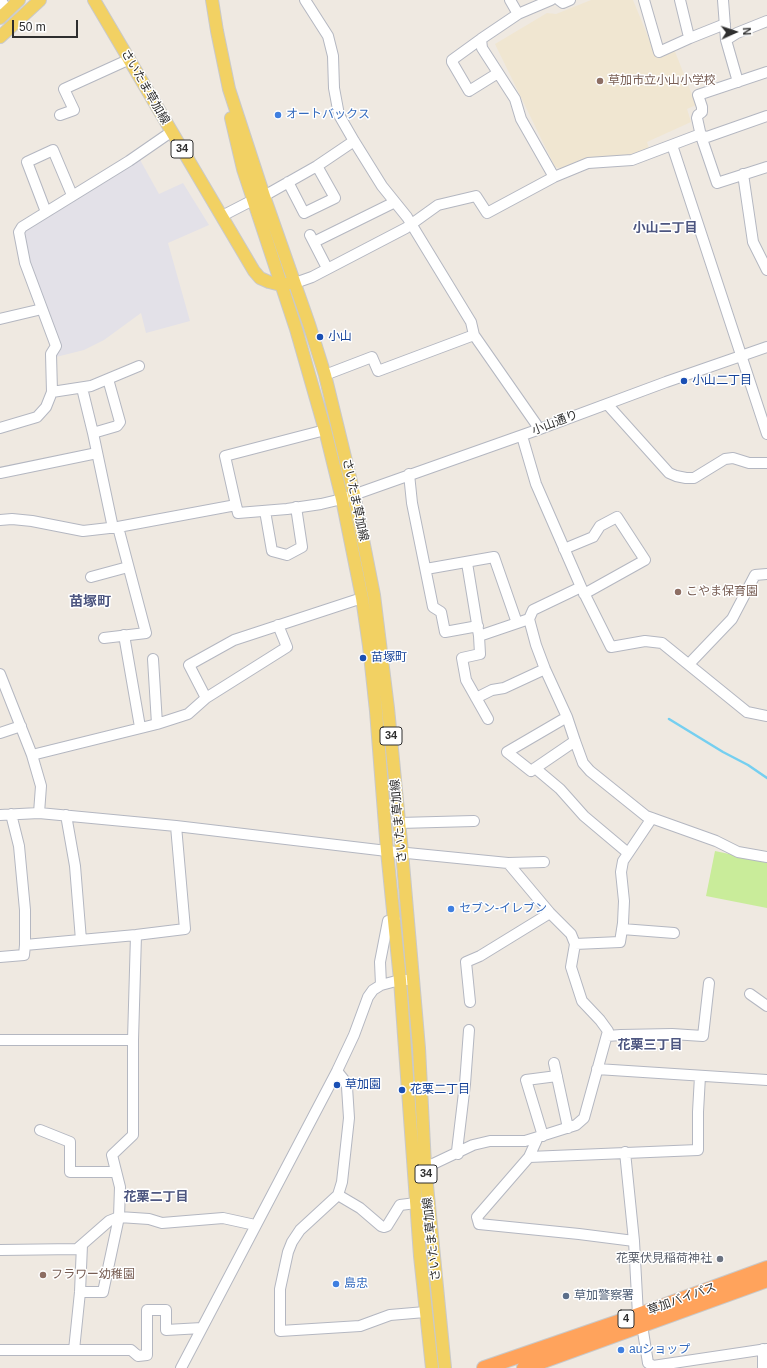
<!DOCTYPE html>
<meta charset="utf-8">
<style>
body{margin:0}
#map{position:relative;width:767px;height:1368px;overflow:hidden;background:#efe9e1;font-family:Helvetica,sans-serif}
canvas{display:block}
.north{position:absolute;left:715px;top:12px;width:40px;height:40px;-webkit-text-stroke:3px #fff;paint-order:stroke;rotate:87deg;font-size:11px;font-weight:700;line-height:16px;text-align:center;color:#2e2e2e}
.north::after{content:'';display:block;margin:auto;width:14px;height:18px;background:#2e2e2e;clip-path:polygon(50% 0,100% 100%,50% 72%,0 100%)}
.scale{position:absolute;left:12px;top:20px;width:66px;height:18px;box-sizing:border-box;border:2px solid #2e2e2e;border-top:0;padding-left:5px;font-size:12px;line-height:14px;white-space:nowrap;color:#2e2e2e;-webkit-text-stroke:3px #fff;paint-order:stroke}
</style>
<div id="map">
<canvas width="767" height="1368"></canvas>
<div class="north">N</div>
<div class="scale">50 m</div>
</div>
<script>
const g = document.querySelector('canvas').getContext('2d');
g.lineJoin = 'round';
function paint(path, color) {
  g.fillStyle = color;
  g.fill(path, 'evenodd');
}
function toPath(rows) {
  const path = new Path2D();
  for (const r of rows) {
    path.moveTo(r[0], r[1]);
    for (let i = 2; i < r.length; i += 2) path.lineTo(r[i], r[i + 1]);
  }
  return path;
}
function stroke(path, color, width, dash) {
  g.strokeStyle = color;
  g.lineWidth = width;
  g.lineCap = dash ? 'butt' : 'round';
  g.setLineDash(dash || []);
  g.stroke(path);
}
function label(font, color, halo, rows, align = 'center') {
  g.font = font + ' Helvetica,"Noto Sans JP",sans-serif';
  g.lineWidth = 3;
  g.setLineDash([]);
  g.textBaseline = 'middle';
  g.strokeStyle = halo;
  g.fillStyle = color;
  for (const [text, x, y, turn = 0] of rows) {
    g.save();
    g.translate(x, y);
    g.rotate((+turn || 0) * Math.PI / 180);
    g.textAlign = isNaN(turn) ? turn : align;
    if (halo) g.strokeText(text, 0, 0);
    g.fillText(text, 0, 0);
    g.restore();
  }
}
paint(toPath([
 [139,158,159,194,183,183,209,225,168,243,190,321,146,333,141,313,104,340,84,350,56,357,58,351,61,345,28,259,23,229]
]), '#e3e1e8');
paint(toPath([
 [591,0,633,0,656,56,674,49,696,105,687,109,691,122,647,142,650,151,635,155,590,158,563,169,555,167,495,44,547,13,556,14]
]), '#f0e6d1');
paint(toPath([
 [409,1007,411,1010,426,1226,425,1246,407,1008]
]), '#b6e59e');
paint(toPath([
 [715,851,767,862,767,908,706,896]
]), '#c9ec9a');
stroke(toPath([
 [669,719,723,752,748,765,767,778]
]), '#75cff0', 2.5);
const minor = toPath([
 [1,0,7,11],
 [305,0,328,36,333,56,334,88,339,115,354,141,382,186,407,217,471,322,474,335,536,424,537,430],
 [510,0,518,14],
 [551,0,518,14,481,39,482,48,515,99,521,119,554,177],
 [559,0,563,3,570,0],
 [644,0,659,52,690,38],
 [680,0,688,33,690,38,725,24],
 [723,0,726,40,738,82],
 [481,39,452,60,452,62,469,91,498,73],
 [726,40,737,33,767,21],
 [767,72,698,95,702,107,702,112,698,115,697,118,701,136,717,183,767,167],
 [60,115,74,110,64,89,130,59],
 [672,145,767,434],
 [743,174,753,242,767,270],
 [288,182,304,213,335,198,317,166],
 [264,196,317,166,354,141],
 [46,212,27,162,53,150,72,195],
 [222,216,253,200],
 [310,235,327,268],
 [314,242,395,202],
 [295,283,312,277,406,228,438,205,476,196,487,213,554,177,588,163,632,160,698,135,707,137,767,116],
 [0,319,42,309],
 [325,375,372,357,378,371,474,335],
 [82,388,93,433,113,528],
 [52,392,91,386,139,366],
 [607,404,669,473,676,476,686,478,694,478,725,459,733,458,749,463,767,463],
 [0,428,37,417,46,407,52,392,51,354,56,346,25,263,19,232,22,227,129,161,171,132],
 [93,433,117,426,120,422,108,379],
 [522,436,536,484,581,587,611,647,645,641,662,643,747,712,767,716],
 [0,473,97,453],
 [409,474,412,503,433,607,441,612,445,632,478,626],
 [236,505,225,456,325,430],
 [265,511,272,551,287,555,302,547,296,507],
 [0,520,12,519,32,521,83,531,118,527,236,505,238,513,287,509,321,504,342,499,537,430,666,382,767,347],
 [564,549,593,537,600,526,617,517,645,560,584,594],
 [467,563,479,636,480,654,462,658,466,680,488,719],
 [426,569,494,557,517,623],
 [91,577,128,567],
 [529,619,536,645,545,669,567,717,575,741,583,763,590,771,646,816,716,841,738,852,767,857],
 [124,635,140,727],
 [479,636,529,619,533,610,581,587],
 [104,638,146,633,118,527],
 [153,659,157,724],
 [689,664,732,619,755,575,767,574],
 [0,674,32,755,41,786,39,813],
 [206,698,189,665,234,640,362,598],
 [476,698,492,690,504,688,545,669],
 [567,717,507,752,531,771,575,741],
 [0,733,21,726],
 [32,755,157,724,188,714,206,698,287,647,278,625],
 [535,768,560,789,584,816,628,853],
 [0,815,39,813,176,826,387,851,508,863,544,862],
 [66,815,75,866,81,940],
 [399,823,474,821],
 [508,863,550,913,571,934,575,944],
 [622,929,674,933],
 [25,945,136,935,185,929,176,826],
 [0,957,24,955,25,945,25,910,19,846,11,814],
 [381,985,380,962,388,921,395,920],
 [750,994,767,1006],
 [470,1002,466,962,480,956,550,913],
 [607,1036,621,1035,672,1034,703,1036,709,983],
 [0,1040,133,1040],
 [554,1063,568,1128],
 [597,1069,767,1080],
 [337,1071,345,1081,347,1087,349,1118,342,1182,338,1195,300,1230,292,1242,288,1252,280,1289,280,1331,360,1326,390,1315,425,1312],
 [40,1130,70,1142,70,1172,116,1172],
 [543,1136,526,1080,557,1076],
 [538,1137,529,1157,477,1217,479,1224,579,1234,634,1241],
 [625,1152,634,1241,638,1315,642,1325,648,1363,653,1366,767,1349],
 [458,1154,457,1151,465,1084,469,1030],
 [529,1157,698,1150,698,1112,700,1076],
 [425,1165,433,1164,473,1145,490,1141,525,1141,538,1137,576,1125,584,1118,608,1031,600,1020,582,1001,571,967,575,944,620,942,623,923,624,901,621,872,623,861,652,818],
 [338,1195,360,1208,381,1226,384,1227,387,1226,400,1205,416,1203],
 [0,1250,77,1249,109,1221,119,1217,149,1219,162,1223,223,1218,255,1225],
 [80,1292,103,1292,119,1217,120,1187,112,1155,133,1135,133,1040,136,935],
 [763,1349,763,1368],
 [0,1350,131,1350,138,1356,147,1355,147,1310,166,1310,166,1330,202,1328],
 [74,1350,80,1292,82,1245],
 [181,1368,337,1071,354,1035,368,997,373,990,381,985,400,980,413,980]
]);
const major = toPath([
 [94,0,254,271,260,278,269,282,281,285,287,284],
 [212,0,217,31,229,89,264,196,309,324,325,375,354,494,374,595,388,708,402,852,419,1048,425,1165,445,1368],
 [0,18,19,0],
 [0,37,40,0],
 [231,118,243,169,296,329,325,430,342,499,362,598,369,646,376,711,387,851,400,980,420,1256,432,1368]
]);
const highway = toPath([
 [484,1368,638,1315,767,1268],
 [524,1368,767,1280]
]);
stroke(minor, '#b4b7c1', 12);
stroke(major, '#c9c9c9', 14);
stroke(highway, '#c9c9c9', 16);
stroke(minor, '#fff', 10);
stroke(major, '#f2d163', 12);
stroke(highway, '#ffa35c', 14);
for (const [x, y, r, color] of [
 [600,81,4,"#8d6e63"],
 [278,115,4,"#3f7fe0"],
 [320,337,4,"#1a4fb4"],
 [684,381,4,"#1a4fb4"],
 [678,592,4,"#8d6e63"],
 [363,658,4,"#1a4fb4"],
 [451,909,4,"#3f7fe0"],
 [337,1085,4,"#1a4fb4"],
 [402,1090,4,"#1a4fb4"],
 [720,1259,4,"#6b7280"],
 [43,1275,4,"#8d6e63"],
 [336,1284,4,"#3f7fe0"],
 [566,1296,4,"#5c6f8a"],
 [621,1350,4,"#3f7fe0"]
]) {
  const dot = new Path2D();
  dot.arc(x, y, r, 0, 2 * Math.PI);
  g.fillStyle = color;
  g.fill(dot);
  stroke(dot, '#fff', 1.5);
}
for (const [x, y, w] of [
 [182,149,22],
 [391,736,22],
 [426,1174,22],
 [626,1319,16]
]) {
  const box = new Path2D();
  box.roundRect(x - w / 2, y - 9, w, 18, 3);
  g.fillStyle = '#fff';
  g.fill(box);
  stroke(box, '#2e2e2e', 1);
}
label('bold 11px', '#2e2e2e', null, [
 ["34",182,149],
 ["34",391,736],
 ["34",426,1174],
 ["4",626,1319]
]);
label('12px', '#785e54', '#fff', [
 ["草加市立小山小学校",608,81],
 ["こやま保育園",686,592],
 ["フラワー幼稚園",51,1275]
], 'left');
label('12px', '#2e2e2e', '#fff', [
 ["さいたま草加線",145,87,60],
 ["小山通り",555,423,-21],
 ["さいたま草加線",355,500,78],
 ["さいたま草加線",399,821,-95],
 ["さいたま草加線",432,1239,-96],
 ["草加バイパス",682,1299,-20]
]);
label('12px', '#366cbe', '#fff', [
 ["オートバックス",286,115],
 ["セブン-イレブン",459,909],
 ["島忠",344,1284],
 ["auショップ",629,1350]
], 'left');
label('12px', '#164399', '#fff', [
 ["小山",328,337],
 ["小山二丁目",692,381],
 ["苗塚町",371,658],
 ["草加園",345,1085],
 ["花栗二丁目",410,1090]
], 'left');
label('12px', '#5b616d', '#fff', [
 ["花栗伏見稲荷神社",712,1259]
], 'right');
label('12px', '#4e5e75', '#fff', [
 ["草加警察署",574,1296]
], 'left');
label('bold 13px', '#4d5680', '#fff', [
 ["小山二丁目",665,228],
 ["花栗三丁目",650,1045],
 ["花栗二丁目",156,1197]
]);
label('bold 14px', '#4d5680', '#fff', [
 ["苗塚町",90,602]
]);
</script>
